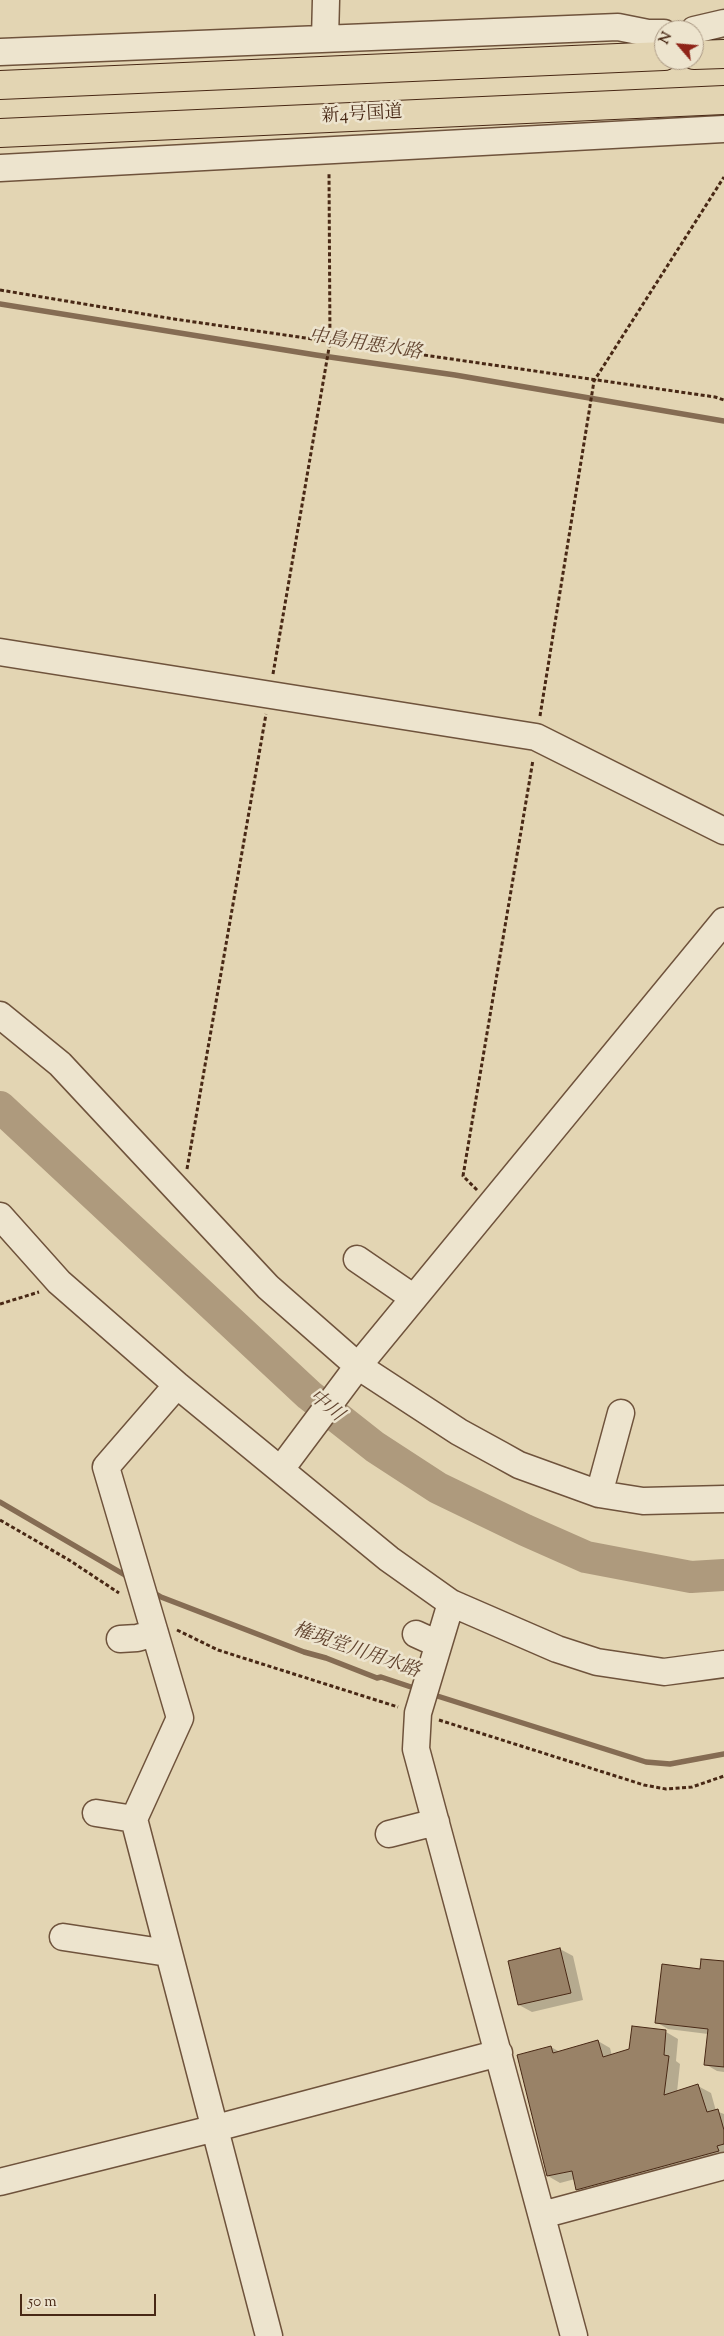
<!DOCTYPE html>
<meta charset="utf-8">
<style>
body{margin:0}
#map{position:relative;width:724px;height:2336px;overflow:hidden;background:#e3d5b3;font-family:"Sorts Mill Goudy",serif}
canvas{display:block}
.north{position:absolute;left:654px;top:20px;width:50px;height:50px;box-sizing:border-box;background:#ede4ce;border:1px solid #ab9984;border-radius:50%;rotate:297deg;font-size:14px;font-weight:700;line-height:20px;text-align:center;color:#482815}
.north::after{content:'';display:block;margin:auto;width:18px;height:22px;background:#8f2418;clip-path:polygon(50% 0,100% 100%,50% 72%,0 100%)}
.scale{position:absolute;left:20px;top:2294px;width:136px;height:22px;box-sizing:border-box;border:2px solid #482815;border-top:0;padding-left:6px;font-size:15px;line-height:18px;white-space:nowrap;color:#482815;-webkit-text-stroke:4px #ede4ce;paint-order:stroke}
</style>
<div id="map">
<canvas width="724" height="2336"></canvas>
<div class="north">N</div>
<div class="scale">50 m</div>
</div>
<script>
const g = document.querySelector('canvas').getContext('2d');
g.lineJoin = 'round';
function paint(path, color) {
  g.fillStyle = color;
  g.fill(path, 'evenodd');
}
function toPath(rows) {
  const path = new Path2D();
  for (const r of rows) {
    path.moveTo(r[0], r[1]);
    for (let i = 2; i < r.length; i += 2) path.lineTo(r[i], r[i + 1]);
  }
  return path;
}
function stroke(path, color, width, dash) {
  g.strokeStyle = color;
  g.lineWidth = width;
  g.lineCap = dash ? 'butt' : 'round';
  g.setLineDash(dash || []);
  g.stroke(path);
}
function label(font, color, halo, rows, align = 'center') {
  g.font = font + ' "Sorts Mill Goudy","Noto Serif JP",serif';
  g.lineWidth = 5;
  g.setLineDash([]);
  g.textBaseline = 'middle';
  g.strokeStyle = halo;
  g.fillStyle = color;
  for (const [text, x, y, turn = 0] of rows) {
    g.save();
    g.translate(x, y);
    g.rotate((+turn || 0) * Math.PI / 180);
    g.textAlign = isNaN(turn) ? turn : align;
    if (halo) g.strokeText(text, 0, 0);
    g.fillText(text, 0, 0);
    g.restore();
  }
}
paint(toPath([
 [560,1949,573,1956,583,2000,532,2012,519,2005],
 [724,1963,724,2072,717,2071,705,2064,708,2034,668,2029,656,2022,701,1970],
 [633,2028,666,2032,678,2039,676,2061,680,2064,677,2092,698,2086,711,2093,716,2111,724,2114,724,2159,590,2196,578,2189,575,2179,560,2183,548,2176,551,2047,560,2052,598,2041,610,2048,612,2056,630,2050]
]), '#0003');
stroke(toPath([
 [0,304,316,355,455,375,724,421],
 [0,1502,130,1578],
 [151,1591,161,1597,304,1652,326,1658,377,1678,381,1677,417,1689],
 [431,1694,646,1762,670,1764,724,1754]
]), '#856c53', 5.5);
stroke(toPath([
 [0,1107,309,1395,375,1447,438,1488,525,1530,586,1557,691,1577,724,1575]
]), '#ae9a7d', 32);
const building = toPath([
 [560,1948,571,1993,518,2005,508,1961,560,1948],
 [701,1959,724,1961,724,2067,704,2065,708,2029,655,2023,662,1964,700,1969,701,1959],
 [632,2026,666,2030,664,2055,669,2056,664,2095,698,2084,707,2112,718,2109,724,2130,724,2144,717,2146,719,2151,576,2190,572,2171,547,2176,517,2055,551,2046,553,2053,598,2040,603,2057,629,2049,632,2026]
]);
paint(building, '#998267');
stroke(building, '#482815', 1);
const minor = toPath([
 [694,30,724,23],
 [325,39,326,0],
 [0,52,618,27,648,33,664,33],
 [0,168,724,129],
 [0,652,536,737,724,831],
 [0,1015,60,1064,268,1287,358,1366,459,1432,501,1455,519,1465,599,1494,643,1501,724,1499],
 [0,1216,59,1282,177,1385,389,1559,451,1603,557,1649,597,1662,664,1672,724,1664],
 [357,1259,414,1298],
 [177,1385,106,1467,180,1718,134,1819,269,2336],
 [281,1469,358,1366,724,921],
 [599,1494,621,1413],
 [451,1603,418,1713,416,1749,574,2336],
 [416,1634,438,1644],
 [120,1639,137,1638,155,1633],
 [96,1813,134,1819],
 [389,1834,436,1822],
 [63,1937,168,1953],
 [0,2182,216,2128,499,2053],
 [542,2215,724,2166]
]);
const highway = toPath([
 [694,55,724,54],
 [0,85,664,56],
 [0,133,724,100]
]);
stroke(minor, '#6f533c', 29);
stroke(highway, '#482815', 30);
stroke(toPath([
 [0,290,174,319,715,397,724,400],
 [273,674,330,342,329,172],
 [540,716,594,381,724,177],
 [187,1169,266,714],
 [477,1190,463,1176,533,760],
 [0,1304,39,1292],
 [0,1520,69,1560,119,1593],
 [177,1630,218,1650,398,1707],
 [439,1720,644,1785,666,1789,692,1787,724,1776]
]), '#482815', 3, [4, 2.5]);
stroke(minor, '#ede4ce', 26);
stroke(highway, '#e3d5b3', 28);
label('18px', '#482815', '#ede4ce', [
 ["新4号国道",362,116,-3]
]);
label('italic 19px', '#62442f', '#ede4ce', [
 ["中島用悪水路",365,346,9],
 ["中川",325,1407,39],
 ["権現堂川用水路",356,1652,19]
]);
</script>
